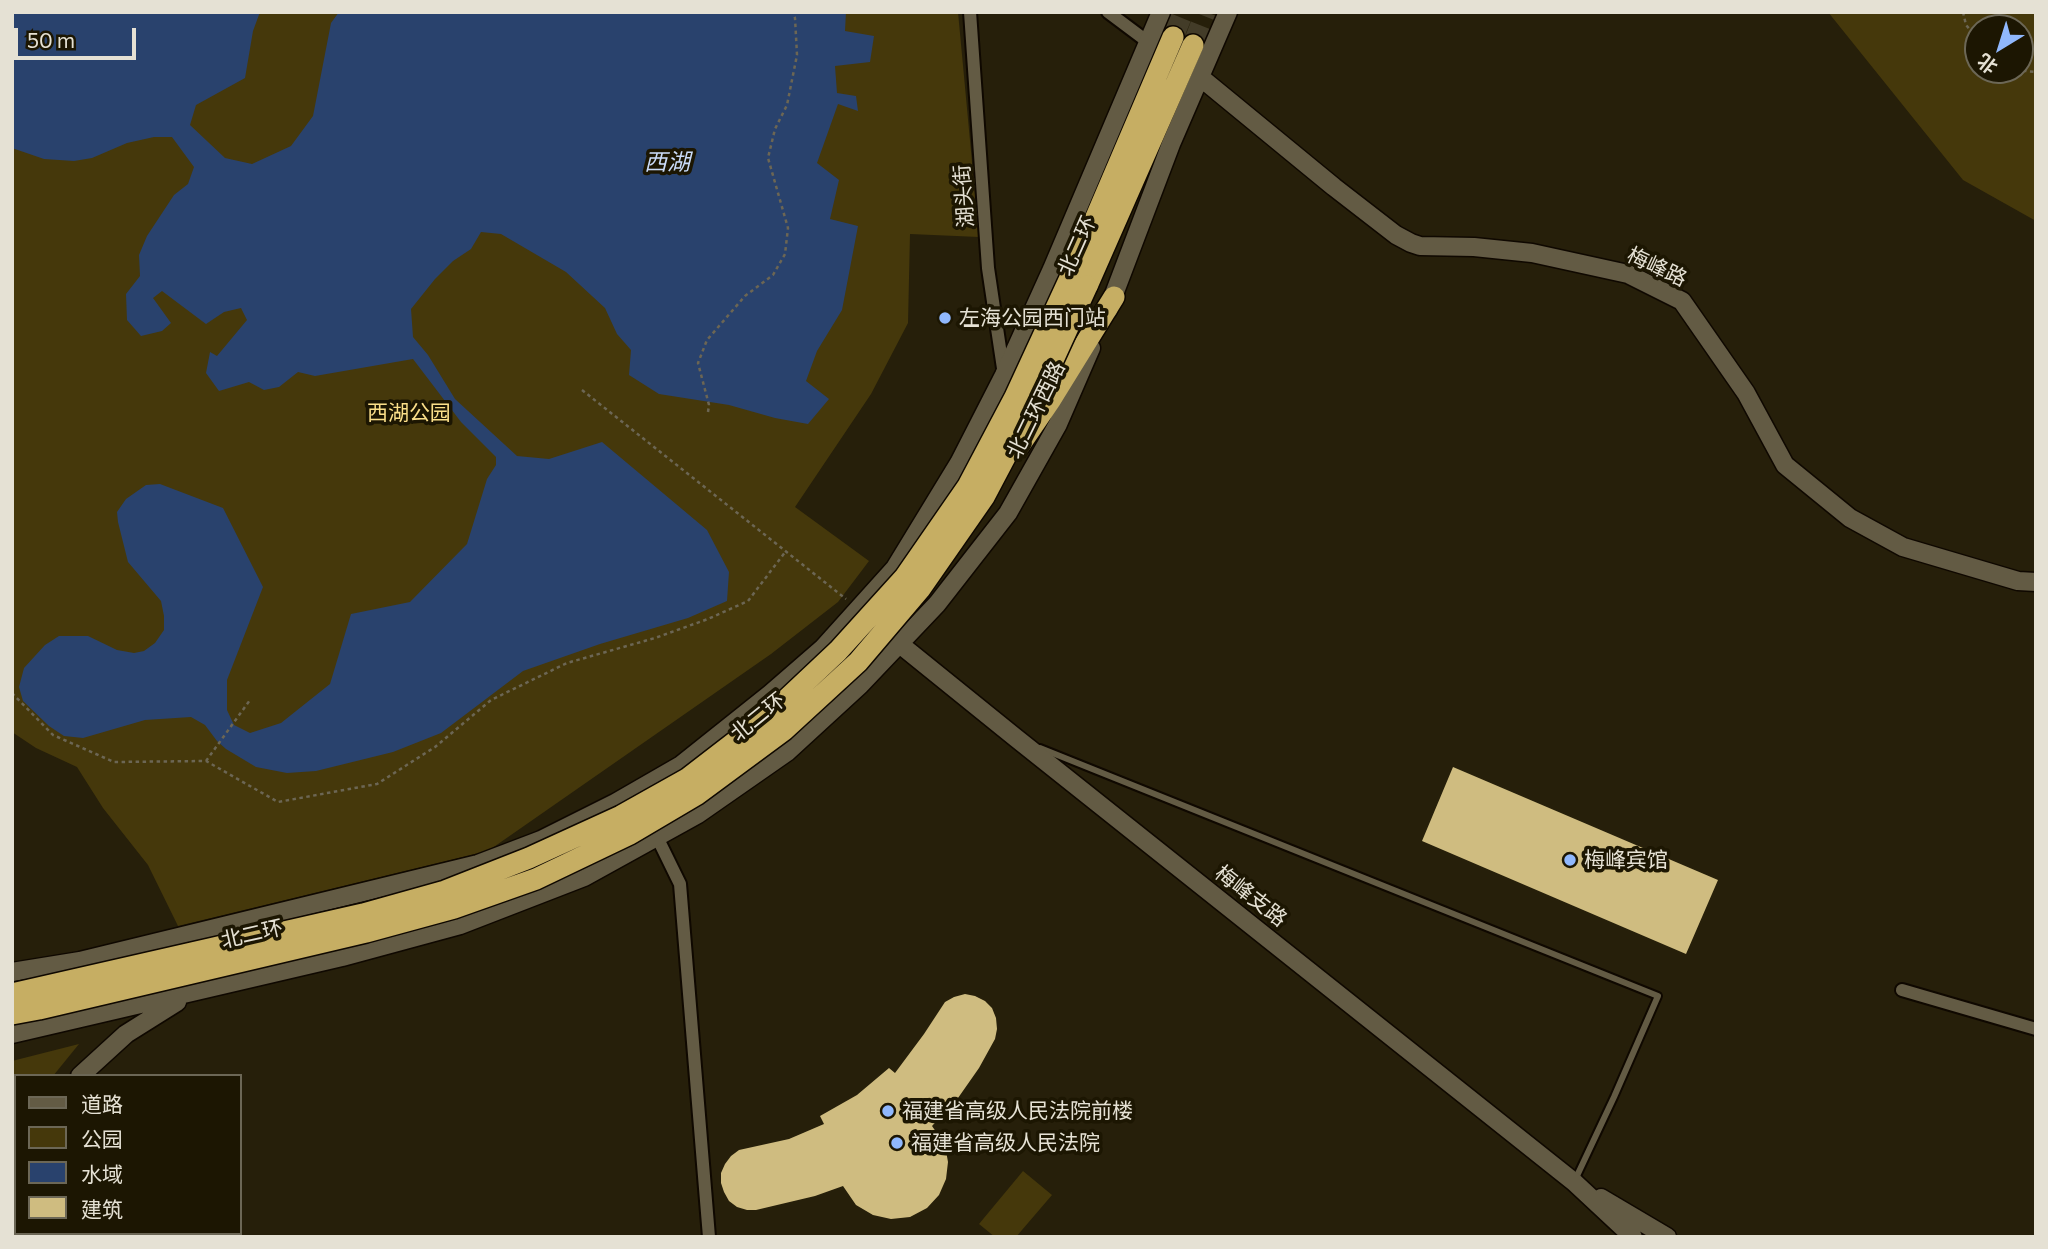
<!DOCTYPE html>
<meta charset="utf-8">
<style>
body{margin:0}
#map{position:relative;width:2048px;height:1249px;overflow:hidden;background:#261f0a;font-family:Commissioner,"Noto Sans SC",sans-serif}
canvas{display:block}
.frame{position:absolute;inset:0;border:14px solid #e5e1d4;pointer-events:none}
.legend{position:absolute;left:14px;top:1074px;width:228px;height:161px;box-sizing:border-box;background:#1c1602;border:2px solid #6c6756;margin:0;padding:9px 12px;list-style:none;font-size:21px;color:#e5e1d4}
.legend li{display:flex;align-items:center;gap:14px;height:35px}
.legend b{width:35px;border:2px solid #6c6756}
.north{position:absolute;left:1964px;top:14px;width:70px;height:70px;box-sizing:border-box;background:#1c1602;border:2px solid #6c6756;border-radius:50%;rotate:218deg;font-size:19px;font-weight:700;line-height:28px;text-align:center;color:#e5e1d4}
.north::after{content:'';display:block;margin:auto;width:24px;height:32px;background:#90b8fd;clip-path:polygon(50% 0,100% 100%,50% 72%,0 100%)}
.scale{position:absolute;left:14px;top:28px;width:122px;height:32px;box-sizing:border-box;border:4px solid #e5e1d4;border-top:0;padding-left:9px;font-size:21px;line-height:24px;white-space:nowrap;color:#e5e1d4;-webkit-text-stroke:5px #1c1602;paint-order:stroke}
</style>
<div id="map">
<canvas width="2048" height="1249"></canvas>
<div class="frame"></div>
<ul class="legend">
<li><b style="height:9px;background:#635b44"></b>道路</li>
<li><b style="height:19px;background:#45380b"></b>公园</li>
<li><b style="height:19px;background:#29426d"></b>水域</li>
<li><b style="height:19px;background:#cfbc80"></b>建筑</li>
</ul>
<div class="north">北</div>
<div class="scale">50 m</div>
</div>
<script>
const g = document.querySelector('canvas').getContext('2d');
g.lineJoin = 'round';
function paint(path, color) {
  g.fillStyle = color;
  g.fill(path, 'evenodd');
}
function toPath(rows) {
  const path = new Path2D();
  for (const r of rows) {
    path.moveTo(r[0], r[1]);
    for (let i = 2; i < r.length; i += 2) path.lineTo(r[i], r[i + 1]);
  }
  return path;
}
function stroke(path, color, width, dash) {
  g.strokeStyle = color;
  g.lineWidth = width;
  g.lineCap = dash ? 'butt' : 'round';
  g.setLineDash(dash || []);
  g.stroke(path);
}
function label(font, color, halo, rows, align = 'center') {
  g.font = font + ' Commissioner,"Noto Sans SC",sans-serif';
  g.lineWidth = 7;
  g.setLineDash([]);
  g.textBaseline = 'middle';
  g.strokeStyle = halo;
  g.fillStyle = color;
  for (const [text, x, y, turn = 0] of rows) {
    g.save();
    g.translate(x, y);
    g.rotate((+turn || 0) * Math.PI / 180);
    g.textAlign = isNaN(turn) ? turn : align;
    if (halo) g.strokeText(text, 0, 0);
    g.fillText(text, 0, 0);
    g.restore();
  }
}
paint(toPath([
 [12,12,958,12,979,237,910,234,908,323,871,394,795,507,869,561,838,602,771,654,488,851,178,926,148,865,103,808,77,767,36,748,12,732],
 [1828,12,2036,12,2036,221,1963,180],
 [1978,28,2020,28,2020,70,1978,70],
 [79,1044,53,1076,16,1076,16,1100,12,1096,12,1061],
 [1023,1171,1052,1195,1016,1237,995,1237,979,1224]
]), '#45380b');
paint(toPath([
 [12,12,260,12,253,31,245,78,196,105,190,125,225,158,252,164,291,146,313,116,331,23,339,12,846,12,845,31,874,36,870,62,835,66,837,93,856,96,858,111,838,104,817,163,839,180,830,219,858,226,842,310,817,351,806,381,829,399,808,424,775,418,729,405,659,394,629,375,631,350,617,334,605,308,566,272,501,234,481,232,471,249,453,261,435,279,411,309,413,337,428,355,455,399,517,456,549,459,602,442,707,530,729,572,727,601,688,618,600,644,523,671,441,733,393,752,316,771,287,773,256,767,226,749,217,741,205,725,191,717,145,720,83,738,64,736,49,726,23,701,19,687,24,668,45,645,59,636,88,636,117,650,134,653,144,651,155,643,164,630,164,616,161,601,128,562,118,522,117,512,126,499,146,485,160,484,223,508,263,587,227,680,227,710,234,725,250,733,281,723,330,684,351,614,410,602,467,544,487,479,496,465,496,457,461,422,413,359,315,376,298,372,279,387,264,390,249,382,219,391,206,373,210,352,217,356,247,320,241,308,224,312,206,324,162,291,153,298,171,323,162,331,141,336,127,320,126,294,140,276,139,255,147,236,174,195,188,184,194,167,172,137,154,137,127,143,92,158,74,161,44,159,12,148]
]), '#29426d');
paint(toPath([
 [1453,767,1718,880,1686,954,1422,841],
 [965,994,975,996,985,1001,992,1008,996,1018,997,1029,995,1039,979,1068,958,1098,932,1126,945,1145,948,1162,946,1179,939,1195,927,1208,910,1217,891,1219,873,1215,856,1205,843,1186,815,1196,756,1210,747,1210,737,1207,729,1201,724,1192,721,1183,721,1173,725,1164,731,1156,739,1150,789,1139,824,1124,820,1116,857,1095,889,1068,895,1073,924,1034,945,1002,954,997]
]), '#cfbc80');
stroke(toPath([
 [1173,37,1183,12],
 [1193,45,1206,12]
]), '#433c28', 21, [21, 10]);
const lane = toPath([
 [1040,748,1658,996,1614,1097,1575,1180]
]);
const street = toPath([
 [970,12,988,268,1004,375],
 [1108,12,1148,42],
 [657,837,680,884,709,1237],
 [1902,990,2036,1029]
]);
const secondary = toPath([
 [1200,77,1334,187,1396,235,1411,243,1420,246,1474,247,1532,253,1628,274,1682,301,1746,393,1785,465,1850,518,1903,547,2018,581,2036,582],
 [1108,310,1171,144,1228,12],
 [891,637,1016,738,1574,1182,1633,1237],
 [12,972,80,961,478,864,541,840,615,803,681,765,770,694,823,648,895,568,959,463,1004,375,1052,269,1161,12],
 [12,1034,342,957,460,925,584,877,698,814,787,752,860,685,937,604,1008,513,1058,424,1091,348],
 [80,1076,126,1034,177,1002],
 [12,1169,16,1175],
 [1601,1198,1667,1237],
 [48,1233,49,1237]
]);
const highway = toPath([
 [1070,278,1173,37],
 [1087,286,1193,45],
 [1019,446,1051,399,1114,297],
 [12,1233,14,1237]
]);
stroke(lane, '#0f0800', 10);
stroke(street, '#0f0800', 16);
stroke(secondary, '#0f0800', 21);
stroke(highway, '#0f0800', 24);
stroke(toPath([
 [1963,12,1966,25,1978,39],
 [2016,70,2036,72],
 [582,390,846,599],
 [708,412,709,405,698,363,707,340,745,296,773,275,785,254,788,228,768,158,775,129,787,105,797,55,795,18,792,12],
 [12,693,53,735,114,762,206,761,278,802,377,784,435,747,491,700,567,663,655,638,708,619,748,601,786,551],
 [206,761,250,700],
 [12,1111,15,1114]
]), '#6c6654', 2.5, [3.5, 3.5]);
stroke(lane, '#635b44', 6);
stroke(street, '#635b44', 12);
stroke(secondary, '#635b44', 18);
stroke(highway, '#c6ae63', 21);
const highwayBridge = toPath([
 [12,994,363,914,445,891,529,858,621,816,687,779,770,715,838,651,905,577,968,486,1015,397,1070,278],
 [12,1014,39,1009,366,932,454,908,536,879,630,834,696,795,784,730,858,662,920,589,984,497,1032,406,1087,286]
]);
stroke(highwayBridge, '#0f0800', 24, []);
stroke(highwayBridge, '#c6ae63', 21);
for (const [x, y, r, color] of [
 [945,318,7,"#90b8fd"],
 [1570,860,7,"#90b8fd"],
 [888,1111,7,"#90b8fd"],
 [897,1143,7,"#90b8fd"]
]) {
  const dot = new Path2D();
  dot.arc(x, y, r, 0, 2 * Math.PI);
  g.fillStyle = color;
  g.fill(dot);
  stroke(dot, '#1c1602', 2.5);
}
label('21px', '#e5e1d4', '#1c1602', [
 ["湖头街",964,196,-94],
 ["北二环",1077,246,-66],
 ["梅峰路",1657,267,25],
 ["北二环西路",1036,410,-64],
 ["北二环",758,717,-39],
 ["梅峰支路",1251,896,38],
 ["北二环",252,934,-13]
]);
label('21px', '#e5e1d4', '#1c1602', [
 ["左海公园西门站",959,318],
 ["梅峰宾馆",1584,860],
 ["福建省高级人民法院前楼",902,1111],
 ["福建省高级人民法院",911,1143]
], 'left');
label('21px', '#fbdf89', '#1c1602', [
 ["西湖公园",409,413]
]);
label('italic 23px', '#cadbf8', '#1c1602', [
 ["西湖",667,162]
]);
</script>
